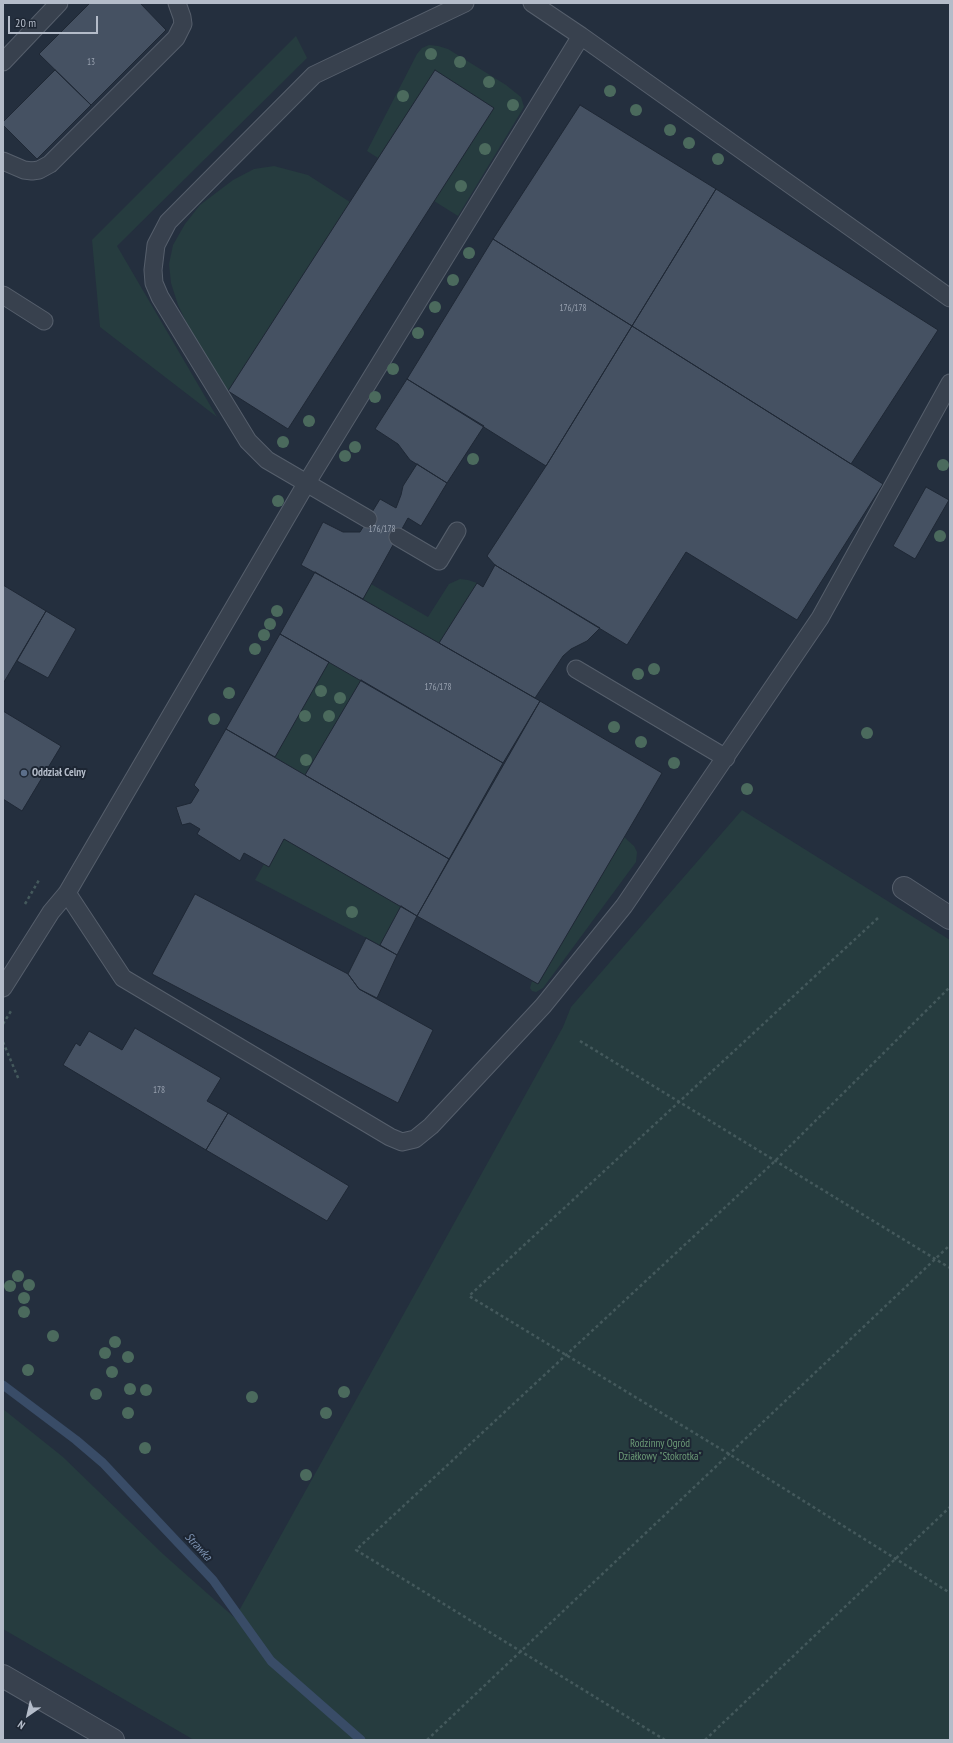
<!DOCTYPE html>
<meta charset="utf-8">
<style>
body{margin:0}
#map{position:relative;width:953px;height:1743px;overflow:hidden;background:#242f3e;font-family:"PT Sans Narrow",sans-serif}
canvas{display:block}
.frame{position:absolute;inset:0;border:4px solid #b4bcc9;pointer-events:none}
.north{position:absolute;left:8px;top:1695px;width:40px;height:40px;-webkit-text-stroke:3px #1d2633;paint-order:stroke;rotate:214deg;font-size:11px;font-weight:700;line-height:16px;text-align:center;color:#b4bcc9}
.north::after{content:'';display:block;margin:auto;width:14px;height:18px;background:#b4bcc9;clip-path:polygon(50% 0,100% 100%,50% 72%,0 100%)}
.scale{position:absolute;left:8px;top:16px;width:90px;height:18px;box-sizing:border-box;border:2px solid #b4bcc9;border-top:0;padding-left:5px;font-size:12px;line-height:14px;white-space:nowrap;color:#b4bcc9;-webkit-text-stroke:3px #1d2633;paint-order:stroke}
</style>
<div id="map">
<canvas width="953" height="1743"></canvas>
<div class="frame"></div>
<div class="north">N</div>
<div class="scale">20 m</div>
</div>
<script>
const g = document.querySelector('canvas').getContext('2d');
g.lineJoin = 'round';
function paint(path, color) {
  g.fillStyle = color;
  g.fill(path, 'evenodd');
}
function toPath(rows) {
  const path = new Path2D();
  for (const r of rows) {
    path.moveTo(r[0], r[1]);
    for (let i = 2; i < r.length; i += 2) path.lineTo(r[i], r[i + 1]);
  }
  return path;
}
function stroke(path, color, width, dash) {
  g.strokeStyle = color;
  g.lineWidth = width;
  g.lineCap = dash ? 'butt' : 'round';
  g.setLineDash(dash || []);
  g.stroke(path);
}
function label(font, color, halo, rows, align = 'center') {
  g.font = font + ' "PT Sans Narrow",sans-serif';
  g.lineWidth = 4;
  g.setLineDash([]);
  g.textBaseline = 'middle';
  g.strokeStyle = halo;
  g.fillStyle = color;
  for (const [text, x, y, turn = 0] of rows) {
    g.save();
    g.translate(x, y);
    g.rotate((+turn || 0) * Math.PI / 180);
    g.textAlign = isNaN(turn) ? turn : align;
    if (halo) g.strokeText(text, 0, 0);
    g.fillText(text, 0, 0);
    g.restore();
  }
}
paint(toPath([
 [296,36,307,58,117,246,217,417,100,327,92,240],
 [429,45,438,46,448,49,506,85,521,97,524,107,458,216,434,201,494,108,435,70,378,158,367,151,417,54,422,48],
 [274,166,308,175,350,202,228,391,191,332,178,305,171,283,169,264,173,245,185,224,200,205,233,180,254,169],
 [460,579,468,580,477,583,439,643,363,599,371,584,428,617,449,584],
 [329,662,361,680,305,775,275,757],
 [742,810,950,940,950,1740,194,1740,3,1629,3,1409,63,1457,163,1554,235,1618,563,1027,571,1007],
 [624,837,634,846,637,852,636,862,543,988,536,992,532,991,530,988,532,981,538,984],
 [284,839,401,906,380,945,255,880,264,864,269,866]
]), '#263c3f');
stroke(toPath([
 [3,1385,76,1440,103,1463,213,1580,271,1661,361,1740]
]), '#394c67', 9);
const building = toPath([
 [90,3,140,3,166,30,91,105,39,54,90,3],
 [55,70,91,105,37,159,3,125,3,122,55,70],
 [435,70,494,108,288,429,228,391,435,70],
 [580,105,716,189,632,326,493,239,580,105],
 [716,189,938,330,851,464,632,326,716,189],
 [493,239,632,326,546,466,407,379,493,239],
 [632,326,883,484,797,620,686,552,627,645,495,565,487,556,546,466,632,326],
 [407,379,484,426,447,483,410,460,398,444,375,429,407,379],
 [417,464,447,483,421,526,408,518,363,599,301,565,323,522,343,532,360,532,380,499,396,508,401,495,403,486,417,464],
 [926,487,949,500,915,559,893,546,926,487],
 [495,565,600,628,587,641,571,649,563,656,535,698,439,643,477,583,483,587,495,565],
 [315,572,540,701,503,763,280,634,315,572],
 [3,585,46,611,4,682,3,682,3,585],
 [46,611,76,629,48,678,17,661,46,611],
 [280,634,329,662,275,757,226,729,280,634],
 [361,680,503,763,449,859,305,775,361,680],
 [540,701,662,773,538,984,417,916,540,701],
 [3,711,61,746,22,811,3,799,3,711],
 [226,729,449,859,417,916,284,839,269,867,244,853,240,861,197,834,200,829,190,823,182,825,176,807,191,803,199,790,194,785,226,729],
 [195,894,348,974,359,989,433,1030,398,1103,152,974,195,894],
 [401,906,417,916,397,955,380,945,401,906],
 [366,938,397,955,377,998,359,989,348,974,366,938],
 [135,1028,221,1078,207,1101,228,1113,206,1150,63,1065,76,1043,80,1046,89,1031,122,1050,135,1028],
 [228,1113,349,1186,327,1221,206,1150,228,1113]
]);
paint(building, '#455162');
stroke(building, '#1f2835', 1);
const lane = toPath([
 [532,3,581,36],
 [3,62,59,3],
 [3,161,24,170,32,171,39,170,50,164,176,38,183,24,182,17,177,3],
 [3,295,44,321],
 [368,519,267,460,248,441,160,297,154,283,153,270,156,245,168,222,314,75,465,3],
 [398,537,439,561,457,531],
 [576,669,726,758],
 [67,893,123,978,390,1137,402,1142,415,1139,431,1126,543,1006,624,906,820,618,950,383],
 [3,988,51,912,67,893,306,484,581,36,950,298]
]);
const street = toPath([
 [904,888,950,918],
 [3,1676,113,1740]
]);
stroke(lane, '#565f6c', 19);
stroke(street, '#565f6c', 24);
stroke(toPath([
 [25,904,39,880],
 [878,918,469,1296,729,1454,950,1593],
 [3,1024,11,1011],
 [580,1041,950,1268],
 [3,1042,19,1080],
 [427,1740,950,1245],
 [665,1740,356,1550,775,1161,950,987],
 [705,1740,950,1507]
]), '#44595c', 2.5, [3, 3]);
stroke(lane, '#38414e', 17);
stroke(street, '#38414e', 22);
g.fillStyle = '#4b6a5d';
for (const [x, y] of [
 [431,54],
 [460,62],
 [489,82],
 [610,91],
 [403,96],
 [513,105],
 [636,110],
 [670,130],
 [689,143],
 [485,149],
 [718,159],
 [461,186],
 [469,253],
 [453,280],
 [435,307],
 [418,333],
 [393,369],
 [375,397],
 [309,421],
 [283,442],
 [355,447],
 [345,456],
 [473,459],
 [943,465],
 [278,501],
 [940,536],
 [277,611],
 [270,624],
 [264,635],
 [255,649],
 [654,669],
 [638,674],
 [321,691],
 [229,693],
 [340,698],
 [305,716],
 [329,716],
 [214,719],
 [614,727],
 [867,733],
 [641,742],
 [306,760],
 [674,763],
 [747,789],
 [352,912],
 [18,1276],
 [29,1285],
 [10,1286],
 [24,1298],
 [24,1312],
 [53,1336],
 [115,1342],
 [105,1353],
 [128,1357],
 [28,1370],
 [112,1372],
 [130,1389],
 [146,1390],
 [344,1392],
 [96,1394],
 [252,1397],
 [128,1413],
 [326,1413],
 [145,1448],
 [306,1475]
]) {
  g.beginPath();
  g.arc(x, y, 6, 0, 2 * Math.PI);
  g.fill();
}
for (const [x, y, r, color] of [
 [24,773,4,"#5c6f8a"]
]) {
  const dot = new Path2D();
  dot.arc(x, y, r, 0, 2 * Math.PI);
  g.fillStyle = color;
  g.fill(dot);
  stroke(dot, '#1d2633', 1.5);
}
label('9px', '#98a1af', null, [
 ["13",91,62],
 ["176/178",573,308],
 ["176/178",382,529],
 ["176/178",438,687],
 ["178",159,1090]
]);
label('bold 11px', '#b4bcc9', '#1d2633', [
 ["Oddział Celny",32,773]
], 'left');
label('11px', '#6b9a76', '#1d2633', [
 ["Rodzinny Ogród",660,1444],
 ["Działkowy \"Stokrotka\"",660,1457]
]);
label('italic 12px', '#7c92b1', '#1d2633', [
 ["Strawka",198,1547,47]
]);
</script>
